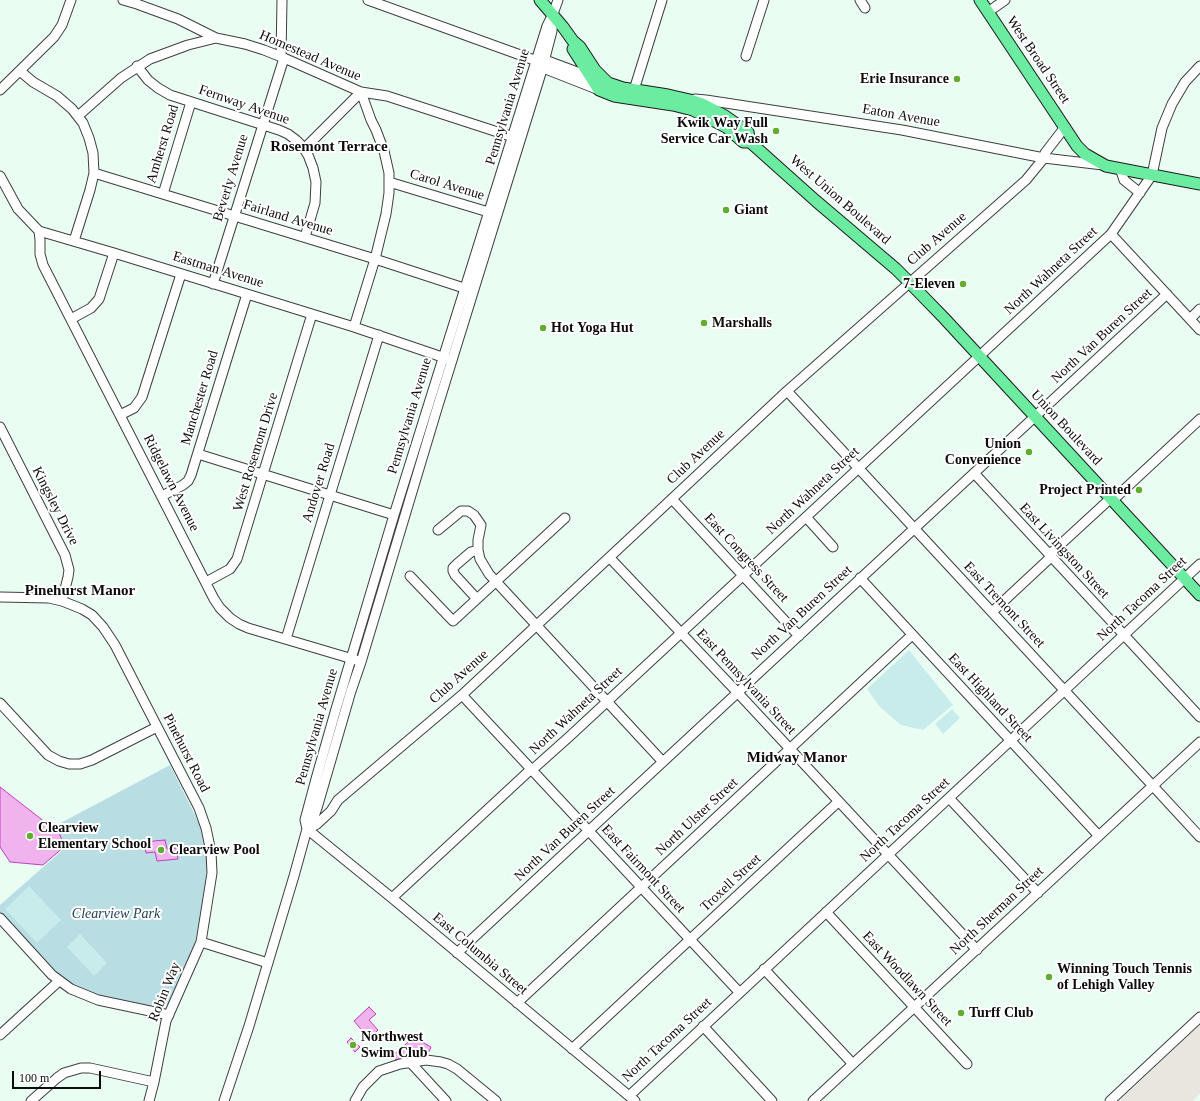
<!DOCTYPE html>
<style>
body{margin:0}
#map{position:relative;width:1200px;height:1101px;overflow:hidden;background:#eafdf3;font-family:Georgia,serif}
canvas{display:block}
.scale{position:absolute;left:12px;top:1071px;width:89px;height:18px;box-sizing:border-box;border:2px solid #0b0b0b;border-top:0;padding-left:5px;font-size:12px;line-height:14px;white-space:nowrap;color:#0b0b0b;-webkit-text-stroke:3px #fff;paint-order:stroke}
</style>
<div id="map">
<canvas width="1200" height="1101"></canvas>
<div class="scale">100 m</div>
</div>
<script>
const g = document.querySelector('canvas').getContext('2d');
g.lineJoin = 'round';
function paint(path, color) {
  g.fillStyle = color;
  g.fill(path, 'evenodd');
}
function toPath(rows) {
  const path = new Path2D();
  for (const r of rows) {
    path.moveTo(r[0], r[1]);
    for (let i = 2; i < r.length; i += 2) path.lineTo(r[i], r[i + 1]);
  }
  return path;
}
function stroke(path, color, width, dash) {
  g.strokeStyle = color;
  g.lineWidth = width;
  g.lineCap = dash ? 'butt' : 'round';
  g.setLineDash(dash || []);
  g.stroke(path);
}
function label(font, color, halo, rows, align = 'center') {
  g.font = font + ' Georgia,serif';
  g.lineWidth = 4;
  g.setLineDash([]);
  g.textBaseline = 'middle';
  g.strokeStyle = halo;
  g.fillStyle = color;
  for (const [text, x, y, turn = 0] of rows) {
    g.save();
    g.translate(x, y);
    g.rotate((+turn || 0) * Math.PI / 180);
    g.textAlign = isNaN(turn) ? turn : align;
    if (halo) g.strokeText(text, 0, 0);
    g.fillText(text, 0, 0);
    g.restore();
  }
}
paint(toPath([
 [1200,1024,1200,1094,1193,1101,1119,1101]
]), '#e9e5df');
paint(toPath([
 [170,765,201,827,206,853,207,869,204,895,195,943,170,1003,159,1008,96,995,73,986,56,973,0,912,0,905,66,847,55,826]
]), '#b8dee4');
paint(toPath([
 [909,650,953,705,923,730,901,725,879,706,867,689],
 [952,709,960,718,943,734,935,724],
 [29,886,61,920,37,943,5,909],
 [80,934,107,963,94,976,67,947]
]), '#c8ecec');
const water = toPath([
 [0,787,59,833,65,846,43,865,10,862,0,847,0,787],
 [165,840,167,849,176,848,178,859,157,861,155,852,146,853,144,842,165,840],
 [369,1007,376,1014,369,1020,378,1030,369,1039,354,1021,369,1007],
 [414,1037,431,1047,429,1052,396,1060,392,1056,414,1037],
 [351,1038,360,1047,355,1052,347,1042,351,1038]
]);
paint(water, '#f0b3ee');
stroke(water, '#c041b9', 1);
const minor = toPath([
 [123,0,137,4,178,19,216,38,245,44,264,50,284,58,361,92,387,96,513,137],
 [368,0,537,61,545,60,593,78],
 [860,0,865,8],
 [988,12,1005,0],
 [746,56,764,0],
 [281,57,282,0],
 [539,63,543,68,599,90],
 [137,66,148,80,158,88,170,95,279,130,288,134,296,140,303,147,308,155,313,168,316,182,315,203,305,237],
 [20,71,33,82,57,96,72,109,83,123,89,138,93,153,94,173,90,190,74,241],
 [0,90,54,37,62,25,71,0],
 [634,90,662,0],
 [695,99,706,100,902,130,1044,158,1103,165],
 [78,116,121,78,150,59,188,45,216,38],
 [304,149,361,92,371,120,376,130,384,151,389,173,389,193,386,214,375,259,354,327],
 [1120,168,1124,180,1140,193],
 [94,173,375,259,470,290],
 [0,176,18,209,39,231,114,253,354,327,448,359],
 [389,182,495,214],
 [163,194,191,102],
 [39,231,40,240,40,254,43,265,214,599,220,608,230,618,239,624,248,628,356,660],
 [1111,234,1200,330],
 [213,284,284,58],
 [71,319,91,308,99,299,114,253],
 [1190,319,1200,309],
 [787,391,1153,786,1200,837],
 [120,415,134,408,142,397,181,274],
 [0,427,65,555,69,570,68,577,62,601],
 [198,454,394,515],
 [974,473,1200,717],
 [162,496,183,485,188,481,191,475,247,294],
 [672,499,799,636],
 [1113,500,1200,419],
 [806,517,833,547],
 [438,530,461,511,468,511,474,515,481,525,478,540,478,550,480,559,489,574,663,762],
 [1049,555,1111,498],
 [610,558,738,693,977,950],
 [410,576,453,621,565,518],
 [860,578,1099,836],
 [206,582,230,569,237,559,312,314],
 [0,597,49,598,62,601,82,609,92,615,103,627,115,645,199,808,206,828,211,852,212,873,201,942,166,1021,154,1082,149,1101],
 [477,599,455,575,453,571,453,568,457,564,471,552,478,550],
 [992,612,1051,557],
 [286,639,379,335],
 [462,695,739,992],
 [0,703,48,755,59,761,69,764,80,764,92,760,157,727],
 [949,798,1038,893],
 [310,828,317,824,331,811,338,800,462,695,645,524,787,391,1026,180,1044,158,1045,153,1065,127],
 [307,829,305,820,316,779,336,709,394,515,547,26,553,14,558,0],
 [307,829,392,898,635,1101],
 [392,898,528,772,532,770,570,736,1111,234,1152,175,1162,128,1172,104,1185,82,1200,66],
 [826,912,967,1064],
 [0,918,52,975,71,989,98,1000,169,1015],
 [201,942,268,963],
 [457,953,1167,294],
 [764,969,853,1064],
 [517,1003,912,635],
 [703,1026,772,1101],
 [0,1035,59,981],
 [572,1049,838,802],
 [410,1062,446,1101],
 [629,1096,1200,564],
 [31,1101,57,1078,64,1073,81,1068,90,1068,154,1082],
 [224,1101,249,1026,294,876,307,829,312,822,317,808,351,691,361,662,436,412,541,73,552,31,553,14],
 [355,1101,363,1087,379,1071,400,1064,426,1060,441,1062,448,1064,457,1069,496,1101],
 [813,1101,1200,742],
 [1110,1101,1200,1017]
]);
const major = toPath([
 [540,0,563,27,573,41,580,47,595,70,608,83,623,88,668,95,690,100,702,104,725,116,748,132,750,142,816,201,896,269,909,282,944,318,1200,595],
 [980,0,1077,146,1085,154,1106,166,1200,184],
 [573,49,599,90,614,96,673,105,693,110,726,127,743,142,750,142]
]);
stroke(minor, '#3e3e3e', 11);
stroke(major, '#1c1c1c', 13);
stroke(minor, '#fff', 9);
stroke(major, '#6ceca0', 11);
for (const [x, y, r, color] of [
 [957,79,4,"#61ad30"],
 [776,131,4,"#61ad30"],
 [726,210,4,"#61ad30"],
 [963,284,4,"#61ad30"],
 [704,323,4,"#61ad30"],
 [543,328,4,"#61ad30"],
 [1029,452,4,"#61ad30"],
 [1139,490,4,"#61ad30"],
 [30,836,4,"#61ad30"],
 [161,850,4,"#61ad30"],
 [1049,977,4,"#61ad30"],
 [961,1013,4,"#61ad30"],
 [353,1045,4,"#61ad30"]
]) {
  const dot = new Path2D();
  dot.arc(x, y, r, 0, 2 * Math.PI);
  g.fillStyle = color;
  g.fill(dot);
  stroke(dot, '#fff', 1.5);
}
label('14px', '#0b0b0b', '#fff', [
 ["Homestead Avenue",310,56,23],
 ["West Broad Street",1038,60,56],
 ["Fernway Avenue",244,105,19],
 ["Pennsylvania Avenue",508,107,-73],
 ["Eaton Avenue",901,116,10],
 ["Amherst Road",163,144,-73],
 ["Beverly Avenue",231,178,-73],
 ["Carol Avenue",447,185,17],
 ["West Union Boulevard",840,200,41],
 ["Fairland Avenue",288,218,17],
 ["Club Avenue",937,239,-41],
 ["Eastman Avenue",218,270,17],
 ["North Wahneta Street",1051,271,-43],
 ["North Van Buren Street",1102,336,-43],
 ["Manchester Road",200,398,-73],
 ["Pennsylvania Avenue",410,416,-73],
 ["Union Boulevard",1066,428,47],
 ["West Rosemont Drive",256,452,-73],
 ["Club Avenue",696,457,-43],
 ["Ridgelawn Avenue",171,483,63],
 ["Andover Road",319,483,-73],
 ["North Wahneta Street",813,491,-43],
 ["Kingsley Drive",55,506,63],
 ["East Livingston Street",1064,551,47],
 ["East Congress Street",746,558,47],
 ["North Tacoma Street",1142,599,-43],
 ["East Tremont Street",1004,605,47],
 ["North Van Buren Street",802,613,-43],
 ["Club Avenue",459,677,-42],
 ["East Pennsylvania Street",746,682,47],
 ["East Highland Street",990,698,47],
 ["North Wahneta Street",576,711,-43],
 ["Pennsylvania Avenue",317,727,-74],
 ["Pinehurst Road",186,753,63],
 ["North Ulster Street",697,817,-43],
 ["North Tacoma Street",905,820,-43],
 ["North Van Buren Street",565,834,-43],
 ["East Fairmont Street",643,869,47],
 ["Troxell Street",731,883,-43],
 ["North Sherman Street",997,911,-43],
 ["East Columbia Street",480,954,40],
 ["East Woodlawn Street",907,979,47],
 ["Robin Way",165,992,-68],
 ["North Tacoma Street",667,1040,-43]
]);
label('bold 14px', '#0b0b0b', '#fff', [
 ["Erie Insurance",949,79,"right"],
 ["Kwik Way Full",768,123,"right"],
 ["Service Car Wash",768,139,"right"],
 ["Giant",734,210],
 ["7-Eleven",955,284,"right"],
 ["Marshalls",712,323],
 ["Hot Yoga Hut",551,328],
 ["Union",1021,444,"right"],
 ["Convenience",1021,460,"right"],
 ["Project Printed",1131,490,"right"],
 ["Clearview",38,828],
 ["Elementary School",38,844],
 ["Clearview Pool",169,850],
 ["Winning Touch Tennis",1057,969],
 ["of Lehigh Valley",1057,985],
 ["Turff Club",969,1013],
 ["Northwest",361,1037],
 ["Swim Club",361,1053]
], 'left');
label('italic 14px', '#22425b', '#fff', [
 ["Clearview Park",116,914]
]);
label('bold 15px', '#0b0b0b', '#fff', [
 ["Rosemont Terrace",329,147],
 ["Pinehurst Manor",80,591],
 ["Midway Manor",797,758]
]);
</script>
